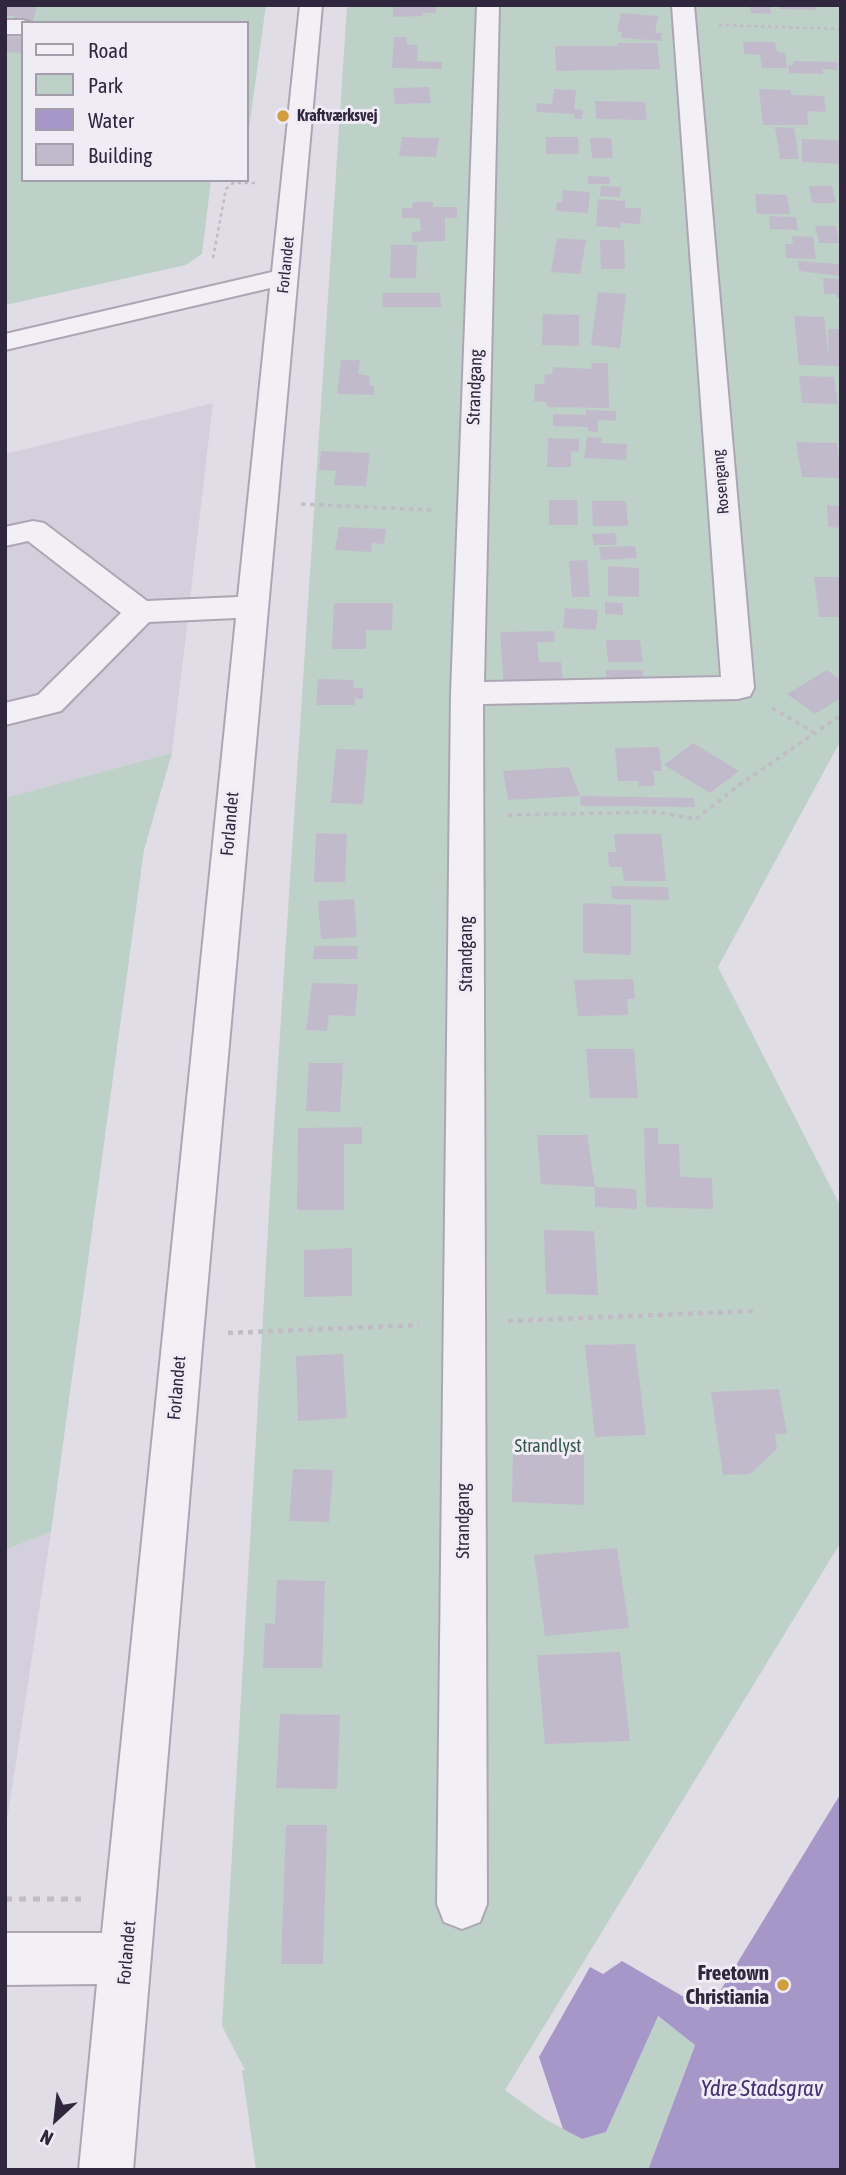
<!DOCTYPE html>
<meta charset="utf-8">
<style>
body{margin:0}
#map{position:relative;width:846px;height:2175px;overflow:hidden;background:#e1dde7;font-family:"Asap Condensed",sans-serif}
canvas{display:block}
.frame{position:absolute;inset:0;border:7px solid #30263e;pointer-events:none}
.legend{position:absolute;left:21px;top:21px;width:228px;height:161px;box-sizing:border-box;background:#efecf5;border:2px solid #a39dac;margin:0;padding:9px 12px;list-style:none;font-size:21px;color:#30263e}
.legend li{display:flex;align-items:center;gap:14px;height:35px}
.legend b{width:35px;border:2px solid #a39dac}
.north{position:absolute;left:21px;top:2084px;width:70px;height:70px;-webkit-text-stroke:5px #efecf5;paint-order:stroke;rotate:207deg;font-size:19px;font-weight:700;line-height:28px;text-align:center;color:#30263e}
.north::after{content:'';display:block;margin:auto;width:24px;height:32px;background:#30263e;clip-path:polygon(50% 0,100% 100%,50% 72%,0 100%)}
</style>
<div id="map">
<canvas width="846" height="2175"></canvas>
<div class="frame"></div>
<ul class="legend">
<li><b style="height:9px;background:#f2eff5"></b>Road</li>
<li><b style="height:19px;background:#bed1c8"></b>Park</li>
<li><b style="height:19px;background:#a697c8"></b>Water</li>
<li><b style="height:19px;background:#c1baca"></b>Building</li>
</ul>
<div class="north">N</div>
</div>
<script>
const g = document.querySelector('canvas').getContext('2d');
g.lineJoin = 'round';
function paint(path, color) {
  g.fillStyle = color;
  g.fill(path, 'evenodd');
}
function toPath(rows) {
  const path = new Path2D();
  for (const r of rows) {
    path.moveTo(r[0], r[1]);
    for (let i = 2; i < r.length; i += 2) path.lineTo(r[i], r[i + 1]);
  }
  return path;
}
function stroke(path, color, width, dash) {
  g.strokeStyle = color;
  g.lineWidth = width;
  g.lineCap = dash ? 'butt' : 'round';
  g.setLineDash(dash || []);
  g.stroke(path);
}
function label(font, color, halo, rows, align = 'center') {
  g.font = font + ' "Asap Condensed",sans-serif';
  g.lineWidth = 6;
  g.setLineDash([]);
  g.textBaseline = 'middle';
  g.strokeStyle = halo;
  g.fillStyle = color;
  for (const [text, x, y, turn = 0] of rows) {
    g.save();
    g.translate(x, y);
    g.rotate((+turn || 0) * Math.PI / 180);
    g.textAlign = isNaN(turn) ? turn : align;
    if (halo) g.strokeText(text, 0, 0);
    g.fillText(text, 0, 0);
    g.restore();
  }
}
paint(toPath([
 [213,403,172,753,5,798,5,454],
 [51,1532,5,1834,5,1550]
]), '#d4cfdc');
paint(toPath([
 [5,5,266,5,247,143,247,23,23,23,23,180,211,180,202,254,186,265,5,305],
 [347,5,841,5,841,740,718,967,841,1207,841,1542,505,2090,545,2119,582,2139,606,2132,657,2016,695,2044,648,2170,256,2170,242,2070,245,2070,222,2026,274,1125],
 [172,753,144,850,51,1532,5,1550,5,798]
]), '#bed1c8');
paint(toPath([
 [841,1793,841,2170,648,2170,695,2045,658,2016,606,2132,582,2139,563,2129,539,2057,590,1967,603,1974,622,1961,708,2011]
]), '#a697c8');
paint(toPath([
 [6,5,37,5,33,21,13,21,15,16,5,16],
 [393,5,436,5,436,13,423,13,423,16,393,17],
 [750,5,770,5,771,14,751,13],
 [778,5,816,5,817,10,779,9],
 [621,13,658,16,655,33,662,33,661,41,621,38,622,32,617,31],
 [5,36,23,37,23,53,5,52],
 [394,37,407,37,407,45,418,45,417,61,442,62,442,69,392,68],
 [743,42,775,42,777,52,785,53,787,68,762,68,760,55,744,54],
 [617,43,657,43,660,69,556,71,555,46,617,46],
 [793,61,837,62,838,70,823,69,823,74,789,73,788,65,793,65],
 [429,87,431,103,395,104,393,88],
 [554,89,576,90,574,109,583,110,582,119,574,119,575,114,536,112,537,103,552,104],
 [759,89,791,90,791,95,824,96,826,112,807,111,808,125,763,125],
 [595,101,645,102,647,120,596,119],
 [775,127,794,128,799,159,780,159],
 [402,137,439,138,436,157,399,156],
 [546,137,578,137,579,154,546,154],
 [590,138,611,138,613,158,592,158],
 [802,139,841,140,841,164,802,162],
 [588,176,610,177,610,184,588,184],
 [601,186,621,187,620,197,600,196],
 [809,186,832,186,836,203,812,203],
 [563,190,590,192,588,213,556,211,557,202,562,202],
 [755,194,787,195,790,214,757,214],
 [598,199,625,201,625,208,641,208,640,224,621,223,620,228,596,226],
 [413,202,433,202,433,207,457,207,457,218,445,218,445,241,412,242,412,232,421,231,420,218,402,218,402,208,412,208],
 [769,216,796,217,798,230,770,229],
 [815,226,836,226,839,243,819,243],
 [792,236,813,237,816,259,786,258,785,244,793,244],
 [557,238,586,240,580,274,551,272],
 [600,240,624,240,625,269,601,269],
 [391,245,417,245,416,278,390,278],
 [798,261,839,264,840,276,799,271],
 [823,278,841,279,841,298,837,298,836,294,824,294],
 [598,292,626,294,620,348,591,345],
 [383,293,440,293,441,307,382,307],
 [543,314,579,315,579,346,542,345],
 [794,316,824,317,829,358,828,329,841,329,841,366,799,365],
 [341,360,360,360,358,374,370,376,369,385,374,386,374,395,337,394],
 [591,363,608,363,609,408,548,407,546,402,534,401,535,384,544,384,545,374,552,374,553,367,592,369],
 [799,376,834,377,838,404,802,403],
 [586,410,616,411,616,421,598,420,598,432,588,431,588,427,553,426,553,414,586,415],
 [587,437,602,438,601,443,627,444,626,460,584,458],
 [548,438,579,439,579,452,571,451,571,467,547,467],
 [796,442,837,443,841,478,802,477],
 [321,451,370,453,366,486,334,485,336,471,319,470],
 [549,500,577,500,578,525,549,525],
 [592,501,626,501,628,526,593,526],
 [827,505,841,506,841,528,828,527],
 [339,527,386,529,384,544,372,543,371,552,335,550],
 [615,533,617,545,594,545,592,534],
 [635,546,637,558,601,560,599,547],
 [587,560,590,597,572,597,569,561],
 [608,566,639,568,639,597,608,596],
 [814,577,841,577,841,617,819,617],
 [605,602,623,603,623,615,605,614],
 [334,603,393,603,392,630,366,630,366,649,332,649],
 [565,608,598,610,596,630,563,628],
 [554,631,555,642,537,642,539,662,561,662,564,687,504,688,500,632],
 [606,640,640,640,643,662,608,662],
 [606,670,643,670,643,683,606,682],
 [827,670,841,680,841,698,815,714,787,694],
 [318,679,354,680,353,688,363,688,363,699,355,698,355,705,316,705],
 [693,743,739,771,710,793,664,765],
 [659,747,662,771,653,771,655,786,639,786,638,781,618,781,615,748],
 [336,749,368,750,363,804,331,803],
 [569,767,580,796,508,800,503,771],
 [580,796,694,798,695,807,581,806],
 [316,833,347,834,345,882,314,882],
 [614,834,661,834,666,881,624,881,622,867,609,867,608,852,616,852],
 [611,886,668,887,669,900,612,899],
 [354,899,357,937,321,939,318,901],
 [583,903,631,905,631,955,583,953],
 [314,946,358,946,357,959,313,959],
 [633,979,635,999,627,999,628,1015,578,1016,574,980],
 [312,983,358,984,355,1016,329,1015,327,1031,306,1030],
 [586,1049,634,1049,638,1098,590,1098],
 [309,1063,343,1063,340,1112,306,1111],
 [362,1127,362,1144,344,1144,344,1210,297,1210,298,1128],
 [644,1128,658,1128,658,1144,679,1144,680,1177,712,1178,713,1209,646,1207],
 [537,1135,587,1135,595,1187,541,1184],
 [595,1187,636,1189,637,1209,595,1207],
 [544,1230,594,1231,598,1295,546,1294],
 [352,1248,352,1296,304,1297,304,1250],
 [635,1344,646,1435,595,1437,585,1345],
 [343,1354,347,1418,298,1421,296,1356],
 [779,1389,787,1434,775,1434,777,1449,750,1474,723,1475,711,1392],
 [513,1449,584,1451,584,1505,512,1502],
 [293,1469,333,1470,329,1522,289,1521],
 [617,1548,629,1628,545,1636,534,1555],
 [277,1580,325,1581,322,1668,263,1668,265,1623,275,1624],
 [620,1652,630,1741,545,1744,537,1655],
 [280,1714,340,1715,337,1789,276,1788],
 [286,1825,327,1825,323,1964,281,1964]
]), '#c1baca');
const minor = toPath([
 [300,5,322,5,203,1335,133,2170,79,2170,97,1984,5,1985,5,1933,102,1933,236,618,149,622,61,711,5,725,5,703,38,695,121,613,28,541,5,546,5,527,33,521,44,523,147,601,238,597,270,288,5,350,5,334,272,272,300,5],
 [477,5,499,5,484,682,721,677,672,5,694,5,754,688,750,696,738,699,483,704,487,1904,480,1922,462,1929,444,1922,437,1904,451,693,477,5],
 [5,20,23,20,32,23,23,23,23,34,5,34,5,20]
]);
stroke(minor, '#aca6b4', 4);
stroke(toPath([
 [719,25,841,29],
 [213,258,226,189,233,183,256,183]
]), '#c0bbc5', 2.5, [3.5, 3.5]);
stroke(toPath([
 [301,504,432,510],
 [772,708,813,732],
 [508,815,657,812,696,819,738,786,841,715]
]), '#c0bbc5', 3.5, [4.5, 4.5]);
stroke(toPath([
 [508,1321,755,1311],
 [228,1333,419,1325]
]), '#c0bbc5', 4.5, [5, 5]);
stroke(toPath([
 [5,1899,81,1899]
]), '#c0bbc5', 5, [7, 7]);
paint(minor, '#f2eff5');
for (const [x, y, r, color] of [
 [283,116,7,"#d09e3e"],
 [783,1985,7,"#d09e3e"]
]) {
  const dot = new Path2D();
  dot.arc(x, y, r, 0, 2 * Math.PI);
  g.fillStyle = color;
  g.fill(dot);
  stroke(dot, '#efecf5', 2.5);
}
label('bold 16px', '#30263e', '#efecf5', [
 ["Kraftværksvej",297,116]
], 'left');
label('16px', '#30263e', '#efecf5', [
 ["Forlandet",286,265,-84],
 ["Rosengang",721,482,-95]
]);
label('18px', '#30263e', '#efecf5', [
 ["Strandgang",475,387,-88],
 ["Forlandet",230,824,-85],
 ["Strandgang",466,954,-90],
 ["Forlandet",177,1388,-85],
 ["Strandgang",463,1521,-90],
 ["Forlandet",127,1953,-85]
]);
label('18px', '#33594b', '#efecf5', [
 ["Strandlyst",548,1446]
]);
label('bold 21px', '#30263e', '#efecf5', [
 ["Freetown",769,1973],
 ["Christiania",769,1997]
], 'right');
label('italic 23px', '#483072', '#efecf5', [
 ["Ydre Stadsgrav",762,2089]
]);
</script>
